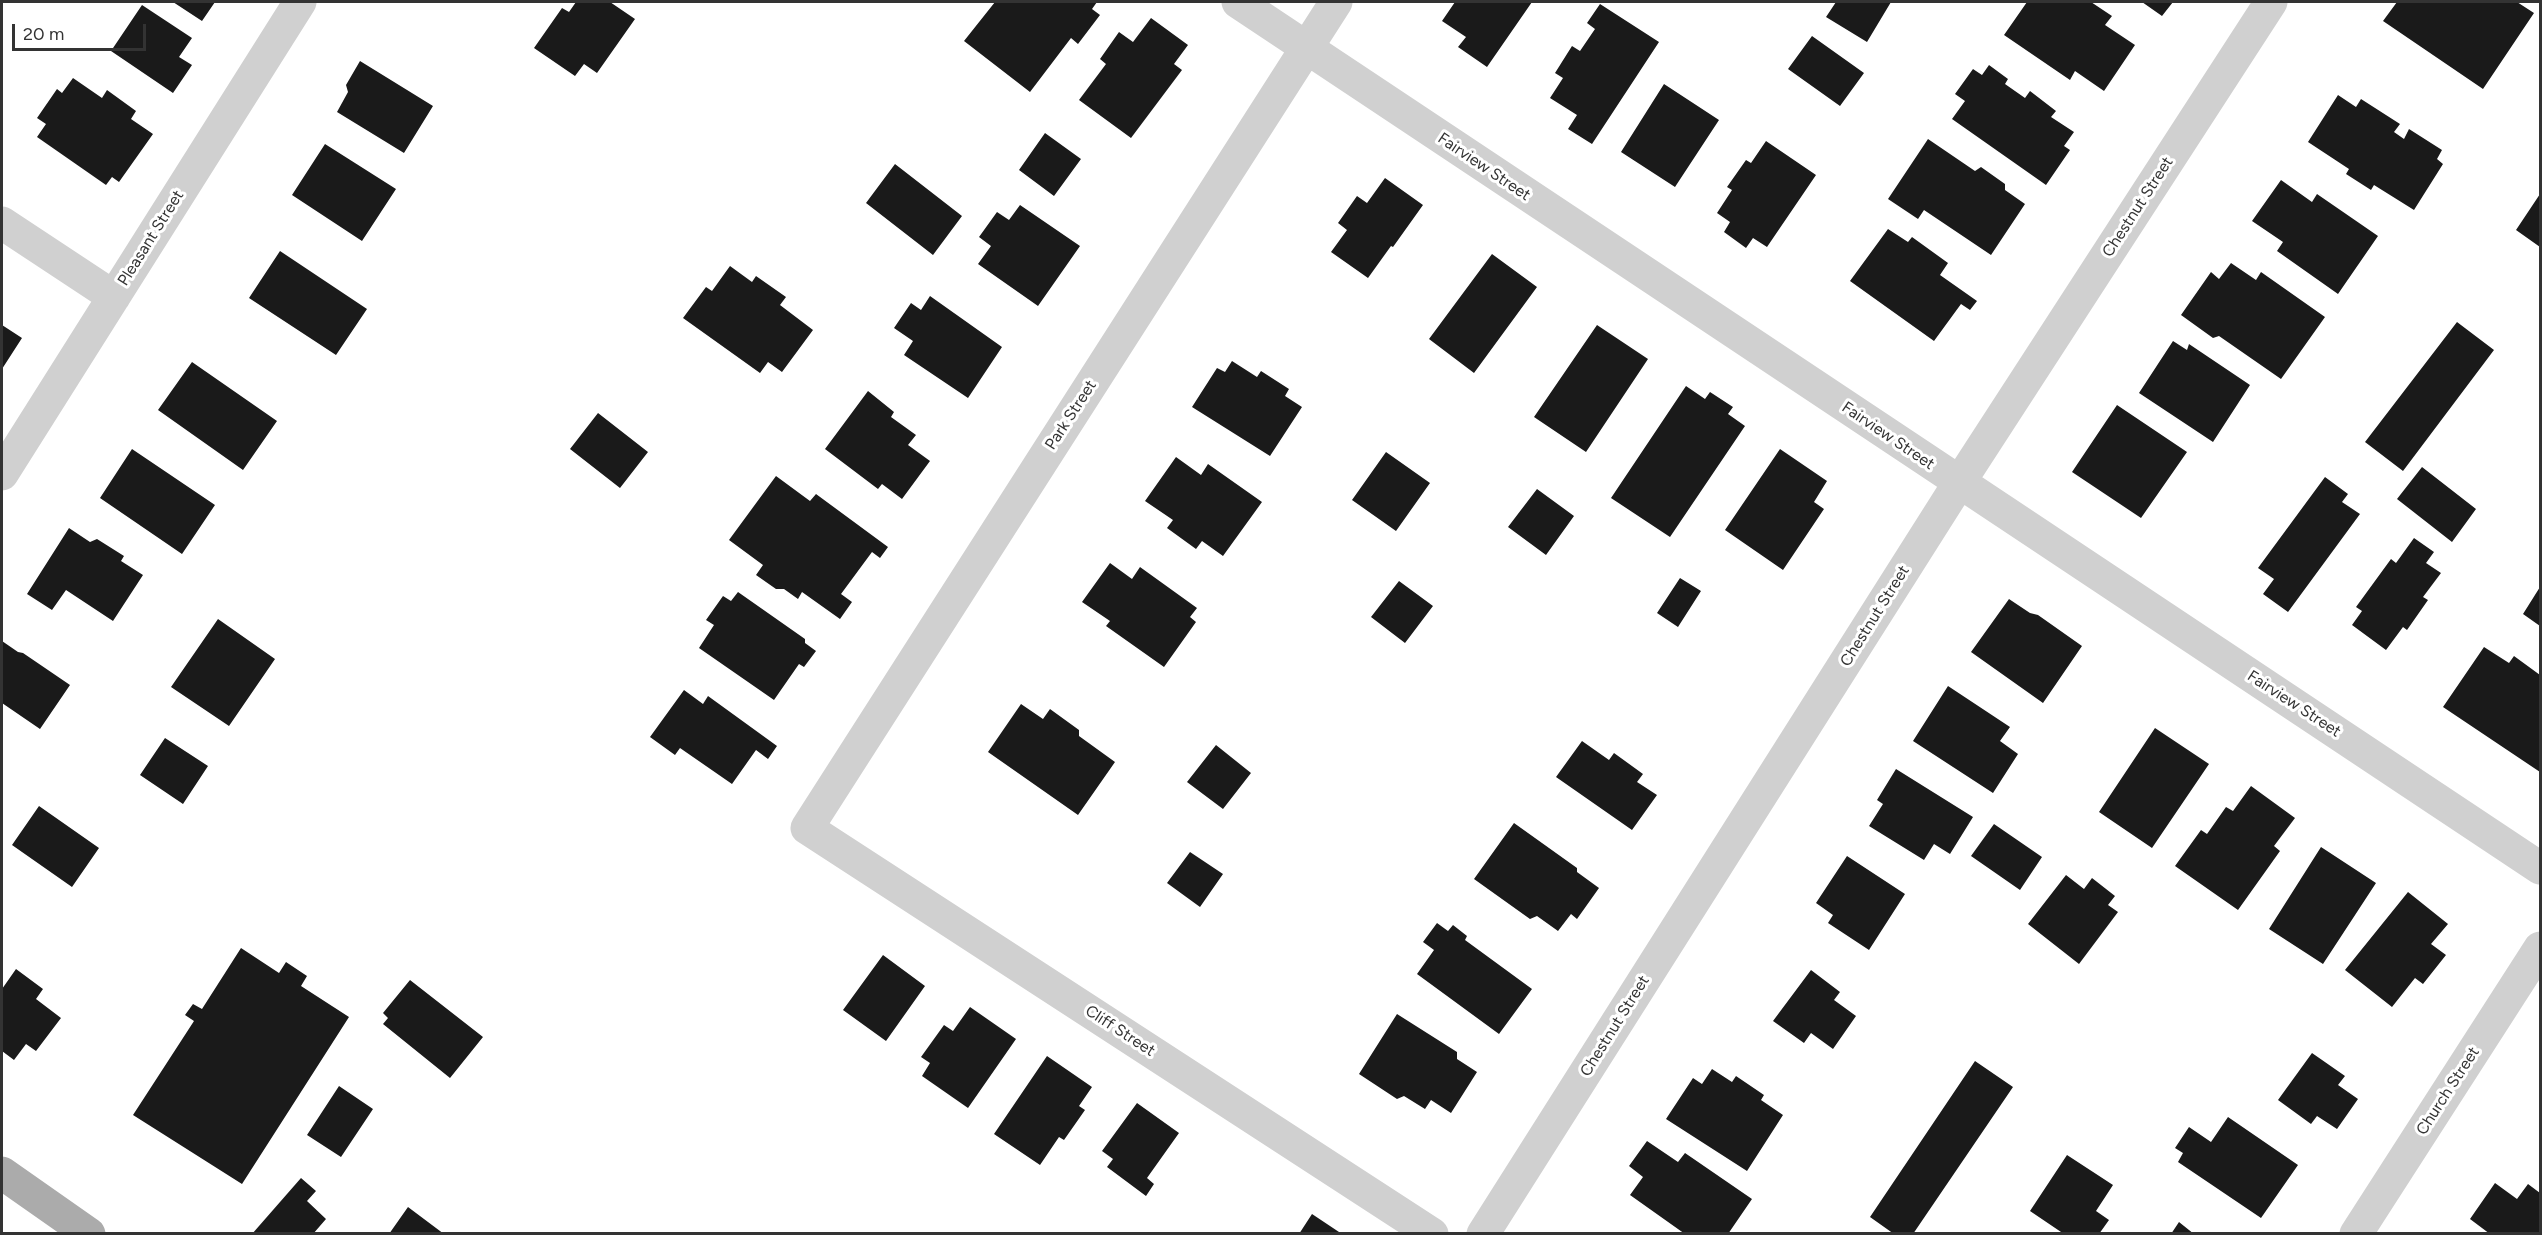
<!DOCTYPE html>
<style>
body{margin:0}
#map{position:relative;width:2542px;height:1235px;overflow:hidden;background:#fff;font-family:Figtree,sans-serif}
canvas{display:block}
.frame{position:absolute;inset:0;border:3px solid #333;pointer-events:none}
.scale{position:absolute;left:12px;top:24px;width:134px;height:27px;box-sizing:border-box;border:3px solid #333;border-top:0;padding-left:8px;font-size:18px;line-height:21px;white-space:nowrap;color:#333;-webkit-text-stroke:4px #fff;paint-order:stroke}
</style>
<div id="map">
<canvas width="2542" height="1235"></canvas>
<div class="frame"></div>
<div class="scale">20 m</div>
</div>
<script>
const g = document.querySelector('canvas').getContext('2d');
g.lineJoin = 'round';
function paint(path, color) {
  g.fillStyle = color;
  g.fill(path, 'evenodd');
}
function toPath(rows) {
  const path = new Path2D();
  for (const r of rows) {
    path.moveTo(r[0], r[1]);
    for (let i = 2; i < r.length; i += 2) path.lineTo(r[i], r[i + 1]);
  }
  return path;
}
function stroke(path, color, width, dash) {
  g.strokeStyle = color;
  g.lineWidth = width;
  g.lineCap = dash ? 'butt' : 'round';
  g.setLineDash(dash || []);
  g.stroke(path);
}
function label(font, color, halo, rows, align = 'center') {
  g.font = font + ' Figtree,sans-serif';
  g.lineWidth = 6;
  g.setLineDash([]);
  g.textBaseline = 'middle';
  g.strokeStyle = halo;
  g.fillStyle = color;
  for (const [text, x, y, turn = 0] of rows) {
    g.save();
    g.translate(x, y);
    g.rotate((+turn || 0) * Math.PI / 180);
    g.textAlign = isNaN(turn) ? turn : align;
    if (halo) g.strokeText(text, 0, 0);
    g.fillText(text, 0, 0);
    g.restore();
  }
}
paint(toPath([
 [173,2,215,2,202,21],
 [576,2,610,2,635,19,597,73,584,64,575,76,534,48,562,8,569,12],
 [995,2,1097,2,1092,9,1100,15,1078,44,1071,38,1030,92,964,41],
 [1455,2,1532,2,1487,67,1458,47,1466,37,1442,21],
 [1836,2,1891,2,1867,42,1826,17],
 [2027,2,2091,2,2112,16,2105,25,2135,45,2104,91,2075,71,2070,80,2004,35],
 [2142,2,2173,2,2162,16],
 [2397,2,2517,2,2534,13,2483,89,2383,21],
 [1600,4,1659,42,1592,144,1568,129,1577,115,1550,98,1563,78,1555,73,1572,46,1580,51,1595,29,1587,23],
 [142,5,192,38,179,57,192,65,173,93,111,51],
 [1151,18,1188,45,1174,64,1182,70,1131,138,1079,100,1106,64,1100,59,1119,32,1133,42],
 [1812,36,1864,73,1840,106,1788,69],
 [360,61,433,106,404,153,337,112,348,92,346,85],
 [1989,65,2008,79,2005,84,2025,98,2030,91,2056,111,2051,117,2074,132,2064,146,2070,150,2046,185,1952,119,1965,101,1955,94,1973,69,1982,75],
 [73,78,102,98,107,90,136,111,131,119,153,134,119,182,112,177,106,185,37,137,46,124,37,118,57,89,62,93],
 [1664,84,1719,120,1675,187,1621,152],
 [2338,95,2356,107,2361,99,2400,124,2394,132,2404,139,2409,129,2442,150,2437,159,2443,164,2414,210,2374,185,2371,190,2346,174,2349,169,2308,142],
 [1045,133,1081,159,1054,196,1019,170],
 [1928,139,1975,171,1981,167,2005,184,2005,190,2025,204,1991,255,1924,210,1918,219,1888,199],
 [1766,141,1816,175,1767,247,1753,238,1746,248,1724,232,1730,222,1717,213,1732,190,1727,187,1746,160,1751,163],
 [325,144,396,189,362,241,292,195],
 [895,164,962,216,933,255,866,203],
 [1385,178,1423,205,1393,247,1391,246,1368,278,1331,252,1347,230,1338,223,1357,196,1367,203],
 [2281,180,2312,202,2317,194,2378,236,2338,294,2277,251,2283,242,2252,221],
 [2540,194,2540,247,2516,230],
 [1020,205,1080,246,1038,306,978,264,991,246,979,237,997,212,1009,220],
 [1888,229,1908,242,1912,237,1948,263,1940,275,1977,301,1970,310,1961,304,1934,341,1850,281],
 [280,251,367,309,336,355,249,298],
 [1492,254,1537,287,1474,373,1429,339],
 [2231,263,2256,280,2261,272,2325,317,2281,379,2219,336,2213,338,2181,315,2211,272,2219,279],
 [730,266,752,282,756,276,786,297,780,305,813,330,782,372,768,362,760,373,683,318,706,287,712,291],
 [930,296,1002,347,968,398,904,355,913,341,894,328,911,303,921,310],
 [2457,322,2494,350,2403,471,2365,442],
 [2,325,22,338,2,369],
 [1597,325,1648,359,1586,452,1534,417],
 [2173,341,2187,350,2189,344,2250,385,2213,442,2139,393],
 [1232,361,1257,377,1261,371,1289,389,1285,396,1302,407,1270,456,1192,407,1217,368,1225,372],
 [192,362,277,421,243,470,158,410],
 [1686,386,1705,399,1710,392,1733,407,1728,414,1745,426,1670,537,1611,498],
 [868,391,894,412,891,417,916,435,908,445,930,461,902,499,882,484,878,489,825,449],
 [2117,405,2187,452,2141,518,2072,472],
 [598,413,648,452,620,488,570,449],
 [132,449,215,505,182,554,100,498],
 [1780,449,1827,481,1814,502,1824,509,1783,570,1725,530],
 [1386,452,1430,483,1396,531,1352,500],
 [1176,457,1201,475,1208,464,1262,502,1223,556,1202,541,1196,549,1167,528,1173,520,1145,501],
 [2422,467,2476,509,2452,542,2397,499],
 [776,476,810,501,816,494,888,547,880,558,872,552,841,594,852,602,840,619,802,592,798,599,784,589,776,589,756,575,763,565,729,540],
 [2325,477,2348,494,2342,502,2360,514,2288,612,2263,594,2274,579,2258,568],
 [1537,489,1574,516,1546,555,1508,527],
 [69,528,90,542,97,539,124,556,121,561,143,575,113,621,66,590,52,610,27,594],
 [2414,538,2434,552,2426,563,2441,573,2423,597,2428,600,2407,630,2403,627,2386,650,2352,625,2362,611,2356,607,2391,559,2396,563],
 [1110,563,1132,579,1140,567,1197,608,1190,617,1196,622,1164,667,1106,626,1110,621,1082,602],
 [1680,578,1701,591,1678,627,1657,613],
 [1399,581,1433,606,1405,643,1371,617],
 [2540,587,2540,626,2523,614],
 [738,592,805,639,805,643,816,651,804,667,799,664,774,700,699,648,714,625,706,620,723,596,731,601],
 [2009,599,2030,613,2038,615,2082,646,2043,703,1971,652],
 [218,619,275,659,229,726,171,687],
 [2,641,18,652,23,653,70,685,40,729,2,703],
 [2484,647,2509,663,2514,656,2540,675,2540,772,2443,707],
 [1948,686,2010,727,2000,741,2018,754,1993,793,1913,741],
 [684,690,703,704,708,696,777,746,768,759,756,750,732,784,680,748,675,755,650,737],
 [1021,704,1043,719,1050,709,1079,730,1079,736,1115,762,1078,815,988,752],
 [2155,728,2209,764,2152,848,2099,812],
 [165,738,208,766,183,804,140,775],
 [1582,741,1609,760,1614,753,1643,774,1637,782,1657,795,1632,830,1556,777],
 [1216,745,1251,773,1223,809,1187,782],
 [1896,769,1973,817,1950,854,1934,844,1924,860,1869,826,1883,804,1877,800],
 [2251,786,2295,818,2274,846,2280,851,2238,910,2175,866,2201,830,2207,834,2226,807,2233,811],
 [39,806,99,848,72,887,12,845],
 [1514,823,1577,868,1577,872,1599,888,1577,919,1571,914,1558,931,1537,916,1530,919,1474,879],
 [1994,824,2042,857,2020,890,1971,856],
 [2321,847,2376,883,2323,964,2269,929],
 [1190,852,1223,874,1200,907,1167,883],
 [1847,856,1905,894,1869,950,1828,923,1833,915,1816,903],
 [2066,875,2084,889,2092,878,2115,896,2108,905,2118,912,2079,964,2028,924],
 [2408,892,2448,924,2431,944,2446,955,2423,984,2415,978,2392,1007,2345,970],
 [1437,923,1448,931,1453,925,1467,936,1465,940,1532,989,1499,1034,1417,974,1434,950,1423,942],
 [241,948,279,973,286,962,307,976,301,986,349,1017,242,1184,133,1115,194,1021,185,1015,193,1004,202,1009],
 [883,955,925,986,886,1041,843,1010],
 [16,969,43,989,36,999,61,1018,36,1051,26,1044,14,1060,2,1051,2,989],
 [1811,970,1840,992,1834,1000,1856,1016,1833,1049,1811,1033,1804,1043,1773,1021],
 [410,980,483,1037,450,1078,383,1024,388,1018,383,1013],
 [970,1007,1016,1039,968,1108,922,1076,930,1063,921,1057,944,1025,953,1031],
 [1397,1014,1457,1052,1457,1059,1477,1072,1451,1113,1431,1100,1425,1109,1404,1096,1397,1099,1359,1074],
 [2312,1053,2345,1076,2338,1085,2358,1099,2337,1129,2317,1116,2311,1124,2278,1100],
 [1047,1056,1092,1087,1079,1106,1085,1110,1064,1140,1059,1137,1040,1165,994,1134],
 [1975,1061,2013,1087,1913,1234,1894,1234,1870,1217],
 [1712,1069,1732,1082,1736,1076,1764,1095,1761,1100,1783,1115,1747,1171,1666,1119,1693,1078,1702,1084],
 [339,1086,373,1109,341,1157,307,1135],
 [1137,1103,1179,1133,1147,1178,1154,1184,1146,1196,1107,1167,1113,1159,1102,1151],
 [2228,1117,2298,1165,2261,1218,2178,1162,2183,1153,2175,1148,2189,1127,2211,1142],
 [1647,1141,1678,1162,1685,1153,1752,1199,1728,1234,1685,1234,1630,1195,1643,1177,1629,1166],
 [2067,1155,2113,1185,2096,1211,2109,1220,2099,1234,2064,1234,2030,1211],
 [301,1178,316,1191,307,1201,326,1219,313,1234,252,1234],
 [2495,1183,2517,1199,2528,1184,2540,1193,2540,1234,2490,1234,2470,1219],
 [408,1207,444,1234,389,1234],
 [1312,1214,1342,1234,1299,1234],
 [2179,1222,2194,1234,2171,1234]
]), '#1a1a1a');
stroke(toPath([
 [1238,2,2540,868],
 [1336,2,807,828,1432,1234],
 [2,223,114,297],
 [2,474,300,2],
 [1483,1234,1959,483,2271,2],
 [2356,1234,2540,948]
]), '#d0d0d0', 33);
stroke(toPath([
 [2,1173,89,1234]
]), '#ababab', 33);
label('16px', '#333', '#fff', [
 ["Fairview Street",1484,167,34],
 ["Chestnut Street",2138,207,-57],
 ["Pleasant Street",151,238,-58],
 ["Park Street",1071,415,-57],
 ["Fairview Street",1888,436,34],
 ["Chestnut Street",1875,616,-58],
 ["Fairview Street",2294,704,33],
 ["Chestnut Street",1615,1026,-58],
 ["Cliff Street",1120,1031,33],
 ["Church Street",2448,1091,-57]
]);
</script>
